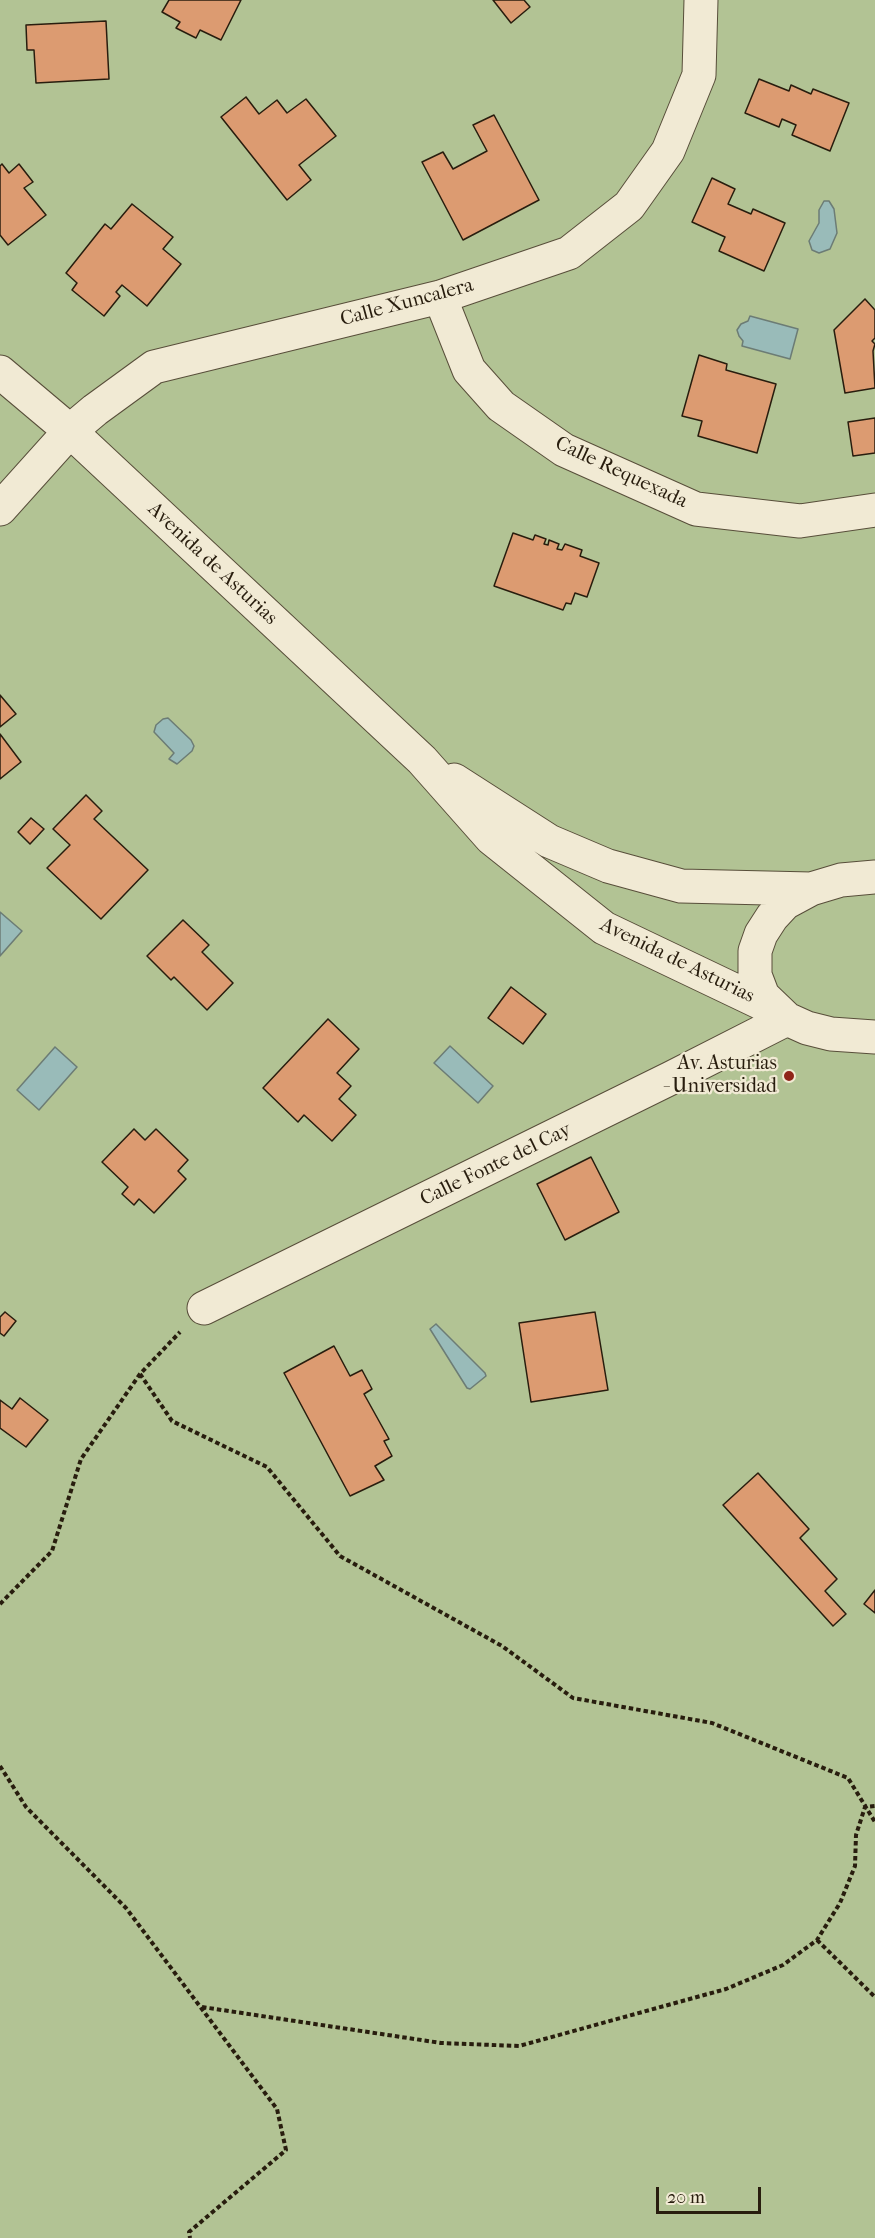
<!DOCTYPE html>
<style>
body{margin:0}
#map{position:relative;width:875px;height:2238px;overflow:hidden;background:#e9dfbd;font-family:"IM FELL French Canon",serif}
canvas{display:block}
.scale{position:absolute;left:656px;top:2187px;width:105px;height:27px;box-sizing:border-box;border:3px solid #281d0e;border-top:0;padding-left:8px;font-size:18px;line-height:21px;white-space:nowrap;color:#281d0e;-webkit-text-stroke:4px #f1ead4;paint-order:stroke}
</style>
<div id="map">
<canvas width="875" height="2238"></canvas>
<div class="scale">20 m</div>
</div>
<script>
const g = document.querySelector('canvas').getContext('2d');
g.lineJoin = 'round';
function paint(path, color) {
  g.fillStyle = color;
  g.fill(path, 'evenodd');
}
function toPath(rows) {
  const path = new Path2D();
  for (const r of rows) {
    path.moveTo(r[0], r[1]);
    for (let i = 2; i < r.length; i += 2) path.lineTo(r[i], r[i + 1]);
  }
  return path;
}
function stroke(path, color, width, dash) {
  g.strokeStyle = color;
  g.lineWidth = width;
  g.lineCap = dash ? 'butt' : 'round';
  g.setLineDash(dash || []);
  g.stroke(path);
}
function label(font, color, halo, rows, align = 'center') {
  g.font = font + ' "IM FELL French Canon",serif';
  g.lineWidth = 4.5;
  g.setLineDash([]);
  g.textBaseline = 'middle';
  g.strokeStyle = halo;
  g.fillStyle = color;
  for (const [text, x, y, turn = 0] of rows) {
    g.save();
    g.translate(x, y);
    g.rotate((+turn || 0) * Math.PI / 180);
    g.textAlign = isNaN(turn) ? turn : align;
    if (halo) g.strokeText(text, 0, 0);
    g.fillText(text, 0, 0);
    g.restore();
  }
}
paint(toPath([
 [0,0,875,0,875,2238,0,2238]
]), '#b2c394');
const water = toPath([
 [824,201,829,201,834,209,837,233,830,249,819,253,812,250,809,241,819,223,819,210,824,201],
 [750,316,798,329,790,359,742,346,743,341,739,336,737,330,741,324,748,321,750,316],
 [168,718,191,740,194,746,192,751,177,764,169,759,174,753,154,732,156,725,163,719,168,718],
 [0,912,22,931,0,956,0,912],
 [450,1046,493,1086,478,1103,434,1063,450,1046],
 [55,1047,77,1067,39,1110,17,1090,55,1047],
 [436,1324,485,1373,486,1376,470,1389,467,1388,430,1329,436,1324]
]);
paint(water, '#99bbb9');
stroke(water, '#6c7c75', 1.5);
const building = toPath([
 [169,0,241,0,221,40,200,30,196,38,176,28,180,22,162,12,169,0],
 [493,0,524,0,530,7,511,23,493,0],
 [106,21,109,79,36,83,34,50,27,50,26,25,106,21],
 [759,79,789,91,791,85,811,94,813,89,849,103,830,151,792,135,796,125,782,119,779,127,745,113,759,79],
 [246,97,259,114,277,100,287,113,306,99,336,136,299,165,311,180,287,200,221,117,246,97],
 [494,115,539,200,463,240,422,162,443,152,453,169,487,151,473,125,494,115],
 [2,164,9,173,19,164,33,182,24,188,46,215,8,245,0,235,0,166,2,164],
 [712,178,735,189,728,204,751,214,753,209,785,223,764,271,719,251,725,237,692,222,712,178],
 [132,204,173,237,163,249,181,264,147,306,122,285,116,292,120,296,104,316,72,290,77,283,66,273,105,224,111,229,132,204],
 [865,299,875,310,875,338,872,341,875,344,873,351,875,388,845,393,834,330,865,299],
 [699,355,727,364,726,370,776,384,757,453,698,436,702,421,682,416,699,355],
 [875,418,875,453,853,456,848,422,875,418],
 [513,533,533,540,535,535,546,539,544,544,548,545,549,540,559,544,557,549,562,550,565,544,582,550,580,556,599,563,587,597,575,593,571,604,566,603,563,610,494,586,513,533],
 [0,695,16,714,0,727,0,695],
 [0,734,21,762,0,779,0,734],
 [86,795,102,811,94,819,148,870,101,919,47,868,70,845,53,829,86,795],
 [31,818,44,829,30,844,18,832,31,818],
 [183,920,209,945,202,952,233,983,207,1010,174,977,171,980,147,956,183,920],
 [511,987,546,1014,523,1044,488,1018,511,987],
 [328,1019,359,1049,337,1073,351,1086,339,1099,356,1115,332,1141,304,1115,298,1122,263,1088,328,1019],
 [134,1129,145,1140,156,1129,188,1160,178,1171,186,1179,154,1213,139,1199,134,1205,122,1194,128,1187,102,1162,134,1129],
 [591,1157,619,1212,565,1240,537,1184,591,1157],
 [5,1312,16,1321,4,1336,0,1333,0,1317,5,1312],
 [595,1312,608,1390,531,1402,519,1323,595,1312],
 [334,1346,350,1376,362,1370,372,1389,364,1394,389,1439,384,1441,392,1456,375,1466,384,1480,350,1496,284,1373,334,1346],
 [20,1398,48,1420,26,1447,0,1428,0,1400,12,1409,20,1398],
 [758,1473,809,1529,800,1538,837,1579,825,1591,846,1614,833,1626,723,1505,758,1473],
 [875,1590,875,1613,864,1604,875,1590]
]);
paint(building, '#dc9b71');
stroke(building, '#281d0e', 1.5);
const street = toPath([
 [440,297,469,370,501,406,564,450,696,509,800,521,875,510],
 [0,372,70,431,422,760,491,838,604,928,778,1011],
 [0,509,70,431,95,410,154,367,440,297,569,253,629,206,668,151,699,75,701,0],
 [454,780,549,841,608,866,681,886,811,889],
 [875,877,841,880,811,889,785,903,772,917,761,934,755,951,755,975,763,996,787,1019,807,1028,831,1034,875,1037],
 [204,1308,671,1078,787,1019]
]);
stroke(street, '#584e3a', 35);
stroke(toPath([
 [140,1374,172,1421,267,1467,340,1556,502,1646,573,1698,712,1723,848,1778,875,1822],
 [0,1604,52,1551,81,1459,140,1374,180,1332],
 [0,1766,26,1807,126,1908,277,2109,286,2150,189,2232,190,2238],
 [817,1940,875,1997],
 [202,2007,441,2043,519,2046,726,1989,783,1965,817,1940,840,1903,855,1866,856,1835,865,1807,875,1806]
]), '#281d0e', 4, [4.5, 3]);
stroke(street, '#f1ead4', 33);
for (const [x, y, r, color] of [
 [789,1076,6,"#8f2418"]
]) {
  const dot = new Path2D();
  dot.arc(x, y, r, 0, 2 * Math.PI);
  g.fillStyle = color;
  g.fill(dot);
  stroke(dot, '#f1ead4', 2);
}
label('20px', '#281d0e', '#f1ead4', [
 ["Calle Xuncalera",407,303,-15],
 ["Calle Requexada",621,473,25],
 ["Avenida de Asturias",212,564,43],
 ["Avenida de Asturias",677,961,26],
 ["Calle Fonte del Cay",496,1165,-26]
]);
label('20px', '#281d0e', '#f1ead4', [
 ["Av. Asturias",777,1064],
 ["- Universidad",777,1087]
], 'right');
</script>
